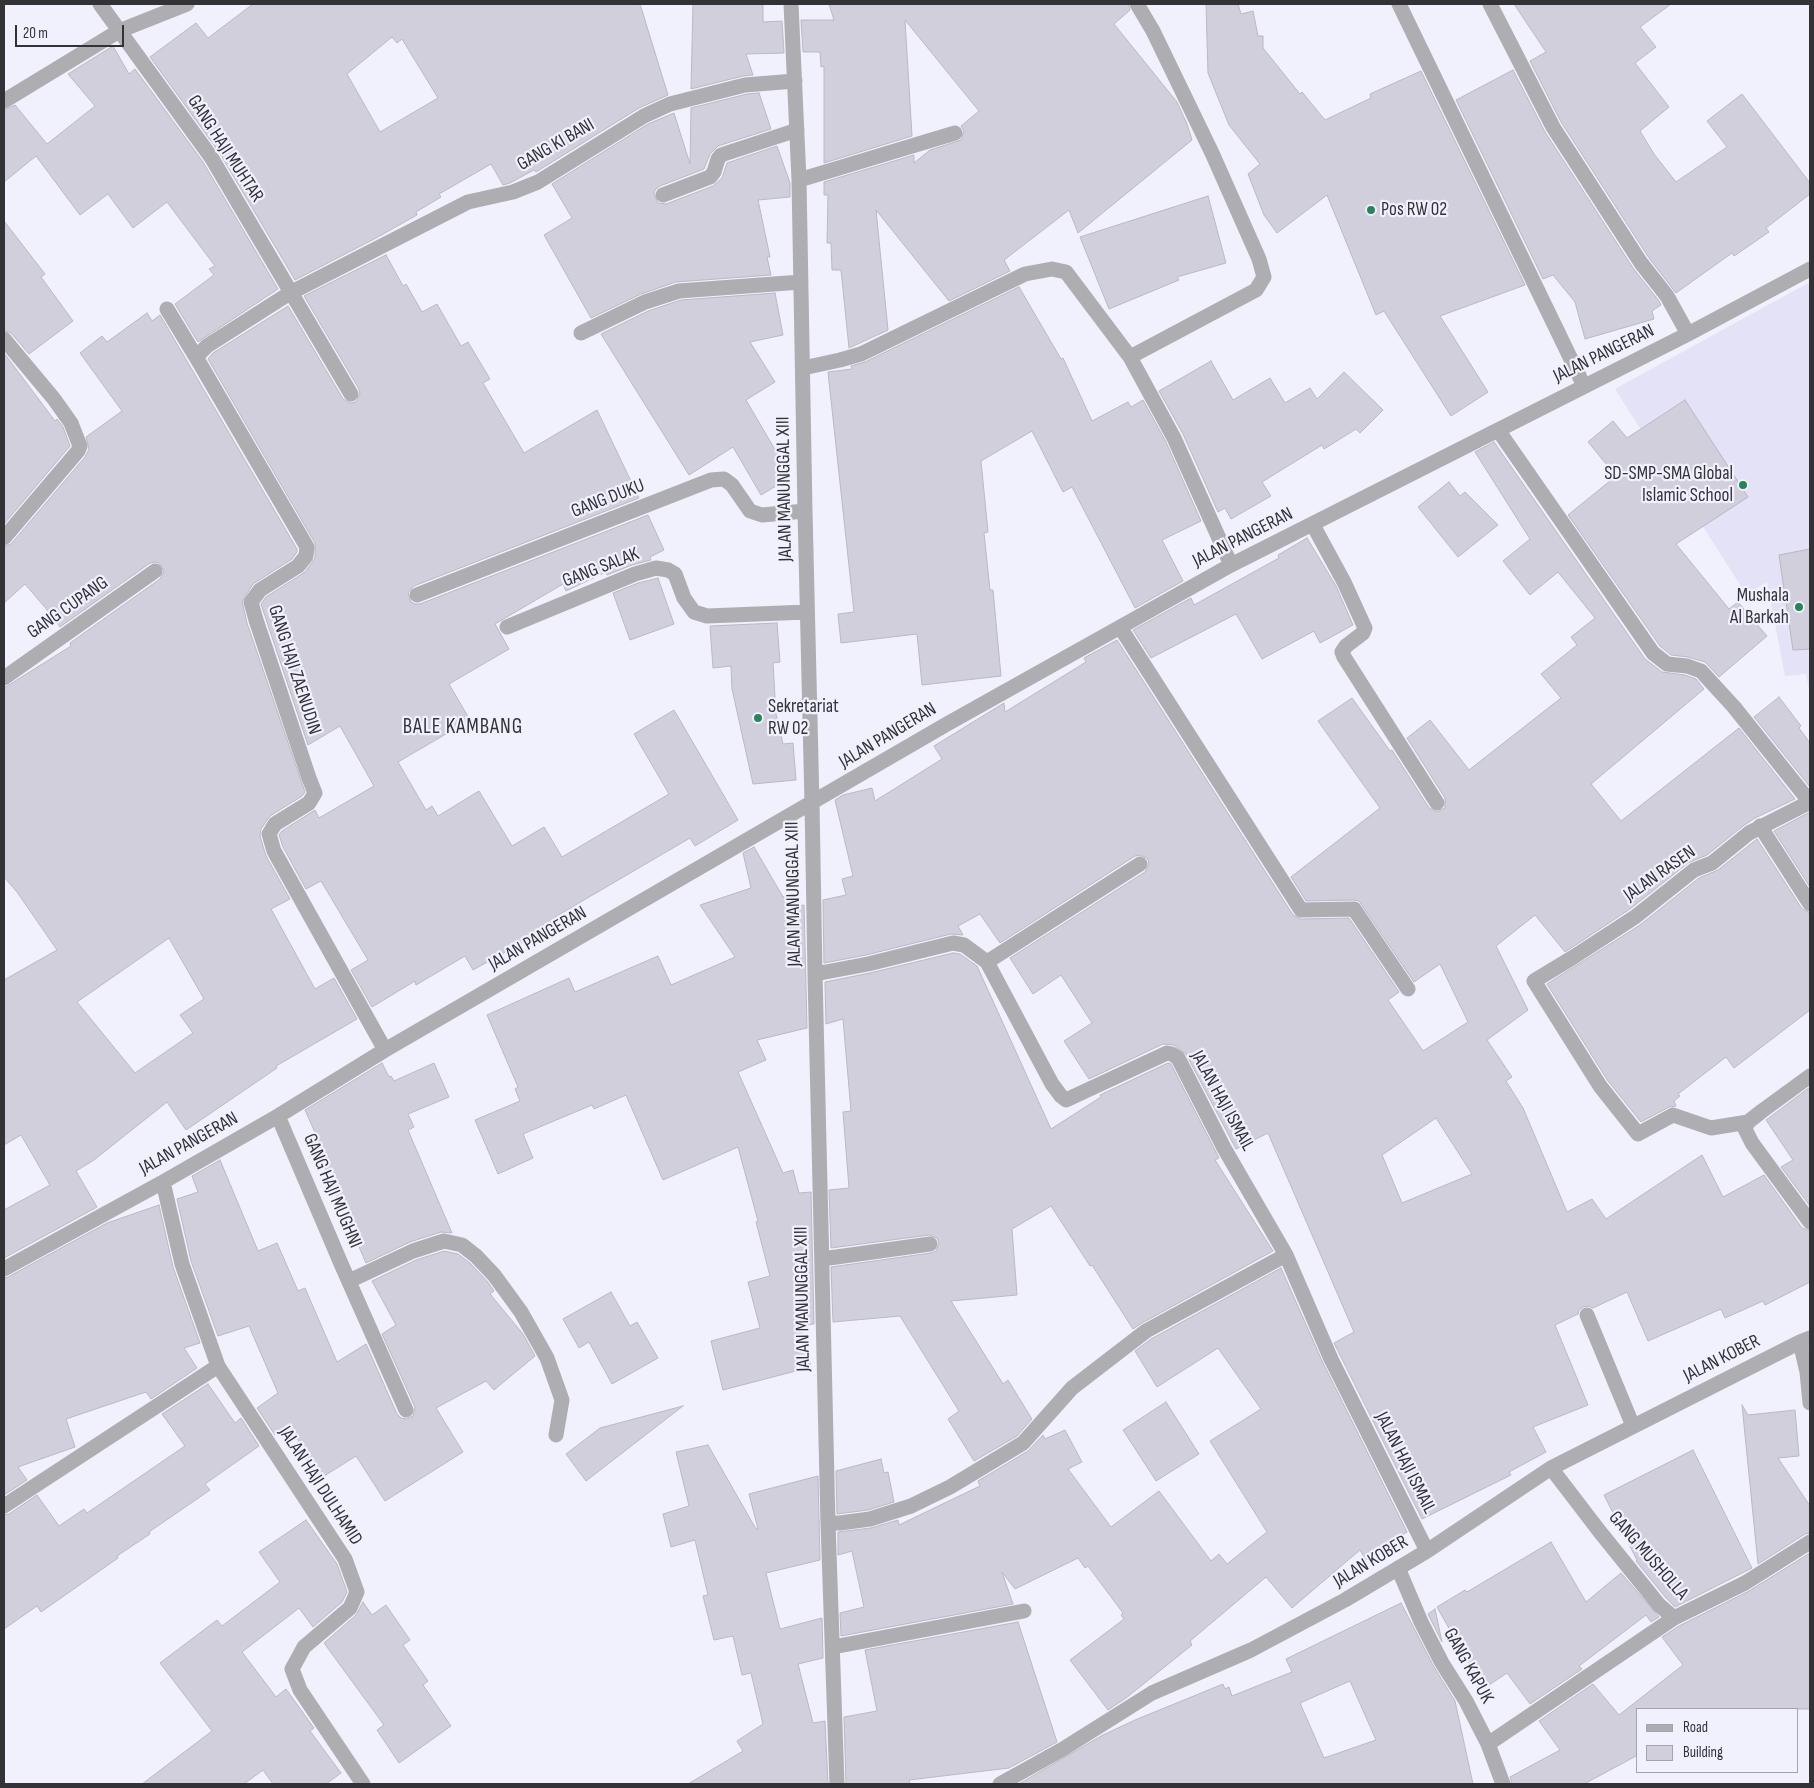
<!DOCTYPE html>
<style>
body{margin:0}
#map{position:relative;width:1814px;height:1788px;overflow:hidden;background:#f1f0fd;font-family:"Sofia Sans Condensed",sans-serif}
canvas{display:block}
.frame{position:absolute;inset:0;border:5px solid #323237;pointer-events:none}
.legend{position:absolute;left:1636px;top:1708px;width:162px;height:65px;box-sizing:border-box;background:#f1f0fd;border:1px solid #a5a4ae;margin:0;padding:6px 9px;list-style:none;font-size:15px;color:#323237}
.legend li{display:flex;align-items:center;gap:10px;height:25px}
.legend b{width:25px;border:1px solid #a5a4ae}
.scale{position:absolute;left:15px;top:25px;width:109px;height:22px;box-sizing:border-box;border:2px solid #323237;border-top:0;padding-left:6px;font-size:15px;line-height:18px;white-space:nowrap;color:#323237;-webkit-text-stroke:4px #f1f0fd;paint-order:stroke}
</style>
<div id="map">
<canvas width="1814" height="1788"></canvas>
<div class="frame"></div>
<ul class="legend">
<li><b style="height:6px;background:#adadb2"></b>Road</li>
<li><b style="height:14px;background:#d0cfdb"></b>Building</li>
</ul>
<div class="scale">20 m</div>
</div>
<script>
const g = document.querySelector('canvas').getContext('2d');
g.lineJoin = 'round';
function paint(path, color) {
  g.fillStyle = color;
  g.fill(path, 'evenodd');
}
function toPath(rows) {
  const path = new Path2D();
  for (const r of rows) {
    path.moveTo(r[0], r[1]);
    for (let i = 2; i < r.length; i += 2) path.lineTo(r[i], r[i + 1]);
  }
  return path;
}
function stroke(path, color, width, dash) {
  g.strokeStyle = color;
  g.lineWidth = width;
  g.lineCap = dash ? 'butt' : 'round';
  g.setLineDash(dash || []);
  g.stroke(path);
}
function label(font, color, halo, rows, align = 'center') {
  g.font = font + ' "Sofia Sans Condensed",sans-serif';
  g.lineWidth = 4.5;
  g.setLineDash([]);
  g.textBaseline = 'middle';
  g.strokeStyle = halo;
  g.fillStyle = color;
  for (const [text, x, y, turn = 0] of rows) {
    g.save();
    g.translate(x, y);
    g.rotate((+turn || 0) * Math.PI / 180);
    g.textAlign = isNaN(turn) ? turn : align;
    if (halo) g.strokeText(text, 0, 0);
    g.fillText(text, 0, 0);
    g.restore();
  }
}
paint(toPath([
 [1810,282,1810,694,1806,674,1785,676,1767,582,1746,594,1615,389]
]), '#e3e2f6');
const building = toPath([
 [253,4,640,4,668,95,639,108,536,172,534,170,510,183,503,185,491,164,439,194,441,197,416,212,417,215,376,238,295,280,219,152,150,57,196,23,208,38,253,4],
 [392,37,397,43,402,39,438,98,380,132,347,74,392,37],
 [693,4,763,4,763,22,782,21,784,53,746,54,753,75,743,76,691,89,693,4],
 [829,4,1128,4,1130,10,1114,24,1177,102,1187,124,1192,140,1078,233,1069,210,1004,260,1010,271,949,301,876,210,888,330,849,348,841,270,832,270,831,243,827,243,828,195,824,195,824,182,914,155,914,163,930,150,961,140,964,131,961,126,979,111,905,20,912,136,824,163,824,66,821,67,820,52,803,52,801,20,834,20,829,4],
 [1206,4,1238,4,1241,14,1253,11,1258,36,1263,36,1263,48,1300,94,1302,92,1325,120,1371,98,1370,94,1421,71,1525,285,1440,316,1488,392,1451,416,1384,311,1376,315,1327,195,1277,233,1264,215,1248,174,1260,164,1229,125,1208,73,1206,4],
 [1514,4,1671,4,1640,27,1656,47,1635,63,1669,107,1640,131,1654,154,1676,182,1727,147,1707,121,1742,94,1810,183,1810,194,1766,228,1769,232,1734,256,1732,253,1676,293,1649,258,1561,122,1530,61,1546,52,1514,4],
 [113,46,129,74,135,69,203,162,278,289,198,342,175,304,214,275,209,269,215,266,167,202,133,228,108,194,80,215,36,156,4,182,4,110,15,105,47,144,95,106,68,74,113,46],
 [1513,70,1545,132,1633,268,1659,301,1661,305,1652,311,1654,319,1585,339,1575,302,1553,275,1543,279,1456,100,1513,70],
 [759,93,771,129,718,146,710,154,704,169,660,186,655,190,654,194,658,203,666,204,713,186,722,178,727,163,777,146,790,183,790,197,758,200,770,257,767,257,771,275,676,282,641,294,591,318,544,235,572,218,552,184,648,124,674,113,690,164,691,108,747,94,759,93],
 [1208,196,1226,263,1177,277,1179,280,1109,309,1080,237,1208,196],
 [4,221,45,274,41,277,73,321,29,354,11,333,4,330,4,221],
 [386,255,403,286,406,284,422,312,437,304,461,346,468,342,490,379,483,383,524,453,597,410,639,498,414,586,408,593,411,602,415,604,420,604,648,515,664,550,650,557,651,560,632,565,607,575,606,572,566,591,563,584,495,624,509,649,449,684,470,720,398,762,426,810,432,806,438,816,479,791,512,846,544,827,562,857,669,794,634,734,674,710,738,820,695,846,690,838,555,917,558,923,473,970,465,956,416,985,415,981,372,1007,351,970,368,960,321,881,306,889,283,847,279,835,282,831,315,810,319,818,374,786,340,726,308,745,261,604,266,597,305,572,315,558,315,543,208,359,213,353,288,306,343,399,351,403,356,402,360,394,359,389,304,296,386,255],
 [1019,287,1061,359,1063,358,1092,421,1128,402,1131,407,1143,400,1166,442,1201,521,1162,540,1183,581,1135,608,1072,487,1063,492,1032,431,981,461,988,532,984,533,990,590,993,590,1001,676,922,685,917,634,841,643,838,614,854,612,828,372,852,369,851,366,865,362,1019,287],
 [775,293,783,335,750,342,775,382,746,400,791,477,761,495,733,447,689,475,601,334,648,311,681,300,775,293],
 [147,313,152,321,160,315,297,549,297,552,292,559,253,584,242,601,247,623,305,792,302,796,270,816,261,829,260,836,266,856,290,899,271,909,315,989,334,978,357,1019,276,1066,277,1068,186,1130,167,1102,94,1160,76,1171,97,1207,4,1258,4,1210,50,1185,21,1135,4,1145,4,980,57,950,17,892,4,877,4,688,71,646,70,643,160,579,164,571,159,563,155,562,150,563,60,627,55,619,25,584,4,603,4,547,11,544,85,457,89,449,86,437,122,411,80,353,102,336,107,342,147,313],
 [169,938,204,999,180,1015,193,1033,135,1073,77,1002,169,938],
 [4,353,55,421,57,419,63,427,70,446,4,524,4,353],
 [1211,361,1233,400,1270,378,1285,403,1310,388,1317,399,1344,372,1383,410,1360,433,1356,429,1324,449,1322,445,1262,482,1271,496,1231,519,1225,508,1218,512,1183,434,1159,391,1211,361],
 [1685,400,1748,497,1676,544,1729,609,1738,602,1767,636,1719,677,1705,662,1688,657,1671,655,1660,646,1568,515,1616,476,1588,442,1613,421,1627,438,1685,400],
 [1494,442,1645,659,1662,672,1685,675,1696,679,1704,689,1591,784,1621,821,1739,728,1795,799,1755,818,1743,826,1707,855,1688,863,1630,909,1565,952,1535,915,1496,946,1528,1010,1487,1040,1512,1077,1506,1081,1523,1108,1567,1212,1592,1199,1606,1219,1702,1155,1723,1197,1764,1175,1802,1228,1810,1231,1810,1282,1765,1305,1763,1301,1725,1318,1721,1309,1648,1341,1627,1292,1593,1308,1588,1306,1583,1307,1579,1310,1578,1314,1555,1325,1588,1405,1533,1427,1546,1452,1509,1472,1511,1475,1422,1519,1334,1343,1354,1332,1268,1133,1236,1149,1186,1054,1174,1045,1163,1044,1089,1079,1064,1041,1092,1023,1061,975,1033,994,1010,958,1145,872,1149,864,1148,859,1140,855,1135,856,1000,943,980,914,958,926,963,935,951,934,866,955,824,963,823,900,846,895,842,879,853,876,835,800,843,795,872,788,875,801,942,759,934,746,1004,703,1005,712,1086,662,1084,658,1117,640,1293,915,1301,919,1349,918,1399,992,1388,1000,1423,1051,1468,1022,1440,964,1414,982,1359,901,1354,900,1306,901,1291,877,1380,808,1318,721,1352,698,1390,751,1392,750,1429,808,1437,812,1445,808,1445,798,1407,738,1430,720,1469,770,1561,698,1541,674,1577,645,1571,637,1595,618,1558,572,1530,595,1503,561,1530,539,1475,452,1494,442],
 [1436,1118,1472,1174,1402,1203,1382,1155,1436,1118],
 [1449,482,1460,496,1465,492,1498,525,1458,557,1418,507,1449,482],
 [1307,538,1336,586,1353,625,1320,643,1314,631,1262,659,1236,614,1151,658,1133,630,1191,598,1194,605,1279,558,1278,555,1307,538],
 [1810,549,1810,649,1793,650,1779,555,1810,549],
 [658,578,674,624,630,640,613,593,638,583,658,578],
 [777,623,780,662,773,663,776,714,783,744,793,743,796,780,753,784,732,689,731,666,713,668,710,626,777,623],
 [1779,697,1801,726,1799,728,1810,743,1810,787,1754,717,1779,697],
 [1810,812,1810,887,1774,831,1810,812],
 [1757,839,1802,909,1810,913,1810,1010,1734,1068,1726,1057,1678,1094,1680,1096,1674,1101,1676,1106,1669,1107,1641,1122,1608,1081,1547,984,1640,925,1699,878,1718,870,1757,839],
 [754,847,783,897,789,894,792,907,804,905,807,1028,757,1040,766,1060,738,1072,783,1173,793,1170,799,1193,811,1192,814,1324,800,1325,811,1367,723,1390,711,1341,760,1328,748,1282,770,1276,756,1222,758,1221,738,1147,663,1180,626,1095,594,1109,592,1105,523,1134,533,1158,498,1174,475,1120,520,1101,515,1089,518,1087,487,1015,569,978,575,992,658,956,671,985,735,957,700,905,751,888,743,853,754,847],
 [953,953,960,954,977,966,1051,1129,1101,1097,1100,1095,1168,1063,1171,1064,1219,1158,1215,1160,1273,1251,1142,1323,1133,1329,1092,1265,1090,1266,1051,1206,1012,1229,1017,1295,951,1301,1003,1384,1008,1380,1032,1419,1017,1436,974,1461,948,1419,959,1411,900,1316,833,1322,831,1267,931,1253,936,1251,939,1243,937,1238,929,1235,831,1248,829,1190,849,1188,843,1112,851,1111,843,1019,826,1024,825,982,870,973,953,953],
 [382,1063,389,1077,391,1076,394,1081,434,1063,449,1097,408,1114,414,1127,408,1130,452,1233,441,1232,410,1242,366,1263,323,1164,328,1162,305,1110,382,1063],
 [1810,1087,1810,1206,1781,1167,1793,1160,1766,1120,1810,1087],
 [220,1160,258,1251,277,1243,298,1291,305,1288,337,1362,366,1344,397,1414,401,1418,406,1419,413,1416,415,1407,382,1334,396,1325,372,1281,416,1260,444,1251,458,1254,470,1263,487,1281,494,1291,490,1294,523,1334,535,1356,494,1390,486,1381,436,1408,463,1452,385,1501,356,1456,321,1478,289,1425,275,1435,257,1408,278,1393,249,1326,218,1336,191,1261,177,1199,198,1192,192,1176,220,1160],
 [159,1205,173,1267,200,1343,184,1348,197,1368,151,1399,146,1392,66,1419,75,1447,18,1467,27,1480,4,1495,4,1278,8,1277,107,1223,159,1205],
 [1281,1268,1323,1363,1407,1532,1366,1560,1360,1550,1292,1608,1266,1577,1190,1641,1192,1645,1126,1698,1108,1710,1070,1660,1124,1619,1121,1615,1123,1613,1088,1566,1085,1568,1078,1558,1015,1589,1002,1572,1013,1604,841,1636,840,1613,864,1607,852,1551,838,1555,838,1532,871,1528,898,1520,899,1525,980,1486,978,1481,1028,1451,1043,1435,1045,1439,1065,1430,1082,1462,1068,1469,1111,1527,1159,1491,1211,1561,1219,1554,1227,1564,1267,1532,1210,1441,1261,1409,1218,1348,1157,1387,1135,1351,1151,1339,1281,1268],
 [611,1292,630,1326,637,1322,658,1358,612,1384,589,1342,579,1348,563,1319,611,1292],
 [208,1384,235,1423,241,1418,259,1446,205,1484,210,1490,149,1532,150,1534,117,1556,118,1558,41,1612,37,1606,4,1629,4,1515,9,1514,37,1495,59,1526,84,1509,87,1513,185,1446,162,1414,208,1384],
 [1166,1402,1199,1454,1156,1481,1123,1430,1166,1402],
 [1742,1405,1748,1415,1795,1410,1799,1456,1778,1458,1810,1506,1810,1533,1805,1534,1758,1564,1742,1405],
 [683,1406,586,1481,566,1454,600,1428,683,1406],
 [708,1445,756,1529,758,1529,749,1494,818,1476,820,1560,766,1573,780,1629,822,1618,823,1658,798,1664,813,1723,825,1721,828,1784,688,1784,743,1751,737,1741,763,1724,751,1673,742,1675,733,1636,714,1640,703,1596,708,1595,695,1540,671,1547,663,1514,689,1506,676,1452,708,1445],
 [1693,1450,1752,1568,1675,1607,1666,1598,1636,1561,1637,1560,1604,1495,1693,1450],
 [881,1459,884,1473,888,1472,894,1502,868,1510,837,1514,836,1471,881,1459],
 [306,1520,337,1564,347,1592,342,1602,313,1627,299,1608,242,1652,276,1697,286,1689,314,1728,310,1731,341,1773,326,1784,273,1784,263,1770,244,1784,142,1784,212,1731,160,1663,217,1620,222,1626,280,1582,259,1552,306,1520],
 [1551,1542,1586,1602,1621,1573,1659,1617,1651,1622,1646,1615,1579,1666,1582,1669,1530,1704,1507,1673,1483,1689,1437,1607,1465,1590,1467,1592,1551,1542],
 [1810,1553,1810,1709,1638,1709,1638,1755,1584,1784,1512,1784,1510,1777,1560,1750,1539,1721,1593,1684,1619,1715,1683,1665,1662,1637,1679,1626,1749,1591,1810,1553],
 [363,1602,372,1615,386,1605,410,1640,403,1645,428,1681,423,1685,451,1726,399,1763,377,1730,384,1725,324,1643,356,1615,363,1602],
 [1401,1603,1434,1667,1455,1701,1473,1784,1019,1784,1101,1736,1135,1720,1223,1684,1225,1689,1229,1687,1232,1696,1292,1672,1286,1659,1401,1603],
 [1350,1681,1376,1740,1324,1758,1300,1703,1350,1681],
 [1435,1609,1442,1642,1428,1614,1435,1609],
 [1018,1622,1057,1742,1009,1768,909,1780,910,1784,846,1784,844,1717,877,1711,865,1650,1018,1622]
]);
paint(building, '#d0cfdb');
stroke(building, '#b9b8c4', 1);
stroke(toPath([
 [100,4,211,157,351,394],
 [791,4,799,180,805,511,812,803,815,974,828,1523,837,1784],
 [1399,4,1584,386],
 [1490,4,1553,127,1641,263,1667,296,1688,334],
 [4,101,119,31,187,4],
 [799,180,955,133],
 [663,195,710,177,714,172,718,159,721,155,797,130],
 [167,309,196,357],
 [581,333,645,302,679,291,801,282],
 [4,339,54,399,71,423,80,446,78,451,4,538],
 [1130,357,1256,290,1264,277,1259,259,1212,153,1153,31,1137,4],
 [803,368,840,360,861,354,1025,274,1052,269,1066,272,1130,357,1174,438,1231,565],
 [1498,430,1653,653,1667,664,1687,666,1701,671,1734,707,1810,802],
 [1313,525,1344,582,1365,628,1363,633,1346,646,1342,652,1344,657,1437,803],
 [417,595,711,480,724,479,732,485,750,511,762,515,805,511],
 [507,627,635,574,656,568,668,570,675,574,684,598,694,612,707,616,807,612],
 [1120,627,1301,910,1354,909,1408,989],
 [4,678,155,571],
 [1760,826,1810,904],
 [987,962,1140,864],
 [815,974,868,964,953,943,964,945,987,962,1052,1084,1061,1096,1066,1100,1167,1053,1172,1054,1178,1058,1224,1148,1286,1255,1331,1359,1427,1551],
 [385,1050,274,851,269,834,275,824,309,803,315,793,309,778,256,620,251,602,260,590,298,566,306,556,307,547,196,357,207,346,290,293,468,202,513,192,538,182,644,116,670,104,745,85,795,81],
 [1810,1076,1762,1111,1748,1122,1745,1129,1752,1143,1810,1222],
 [278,1116,342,1266,406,1410],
 [1748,1122,1711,1128,1673,1115,1638,1134,1600,1086,1534,981,1572,958,1635,917,1694,870,1712,863,1749,833,1810,802],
 [163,1182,182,1264,218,1366,345,1559,357,1592,350,1608,304,1647,292,1669,300,1690,363,1784],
 [822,1259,930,1244],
 [4,1269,163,1182,278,1116,385,1050,947,724,1231,565,1688,334,1810,269],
 [349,1281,413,1251,444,1241,462,1245,476,1256,494,1275,521,1312,547,1358,562,1400,556,1435],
 [1587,1315,1633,1426],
 [1800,1342,1807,1372,1810,1403],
 [1551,1468,1600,1532,1659,1605,1674,1618],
 [4,1506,218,1366],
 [828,1523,840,1523,870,1519,911,1506,950,1487,1023,1443,1072,1388,1146,1331,1286,1255],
 [1398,1568,1421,1622,1442,1663,1466,1701,1488,1744,1503,1784],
 [833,1647,1024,1611],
 [1488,1744,1674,1618,1745,1583,1810,1542],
 [1000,1784,1063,1749,1152,1693,1251,1650,1345,1600,1427,1551,1551,1468,1800,1342,1810,1338]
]), '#adadb2', 15);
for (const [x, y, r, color] of [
 [1371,210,5,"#2b8459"],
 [1743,485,5,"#2b8459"],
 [1799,607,5,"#2b8459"],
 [758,718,5,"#2b8459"]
]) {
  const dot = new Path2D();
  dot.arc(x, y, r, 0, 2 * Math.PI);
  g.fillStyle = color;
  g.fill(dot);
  stroke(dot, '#f1f0fd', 2);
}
label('19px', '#323237', '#f1f0fd', [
 ["GANG KI BANI",556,145,-30],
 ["GANG HAJI MUHTAR",225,149,57],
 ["JALAN PANGERAN",1604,354,-26],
 ["JALAN MANUNGGAL XIII",785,489,-91],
 ["GANG DUKU",608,499,-21],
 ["JALAN PANGERAN",1243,538,-27],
 ["GANG SALAK",601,568,-21],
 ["GANG CUPANG",68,608,-35],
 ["GANG HAJI ZAENUDIN",294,670,72],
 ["JALAN PANGERAN",888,736,-31],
 ["JALAN RASEN",1660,874,-35],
 ["JALAN MANUNGGAL XIII",794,894,-91],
 ["JALAN PANGERAN",538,939,-30],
 ["JALAN HAJI ISMAIL",1222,1101,61],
 ["JALAN PANGERAN",189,1144,-29],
 ["GANG HAJI MUGHNI",332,1191,67],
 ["JALAN MANUNGGAL XIII",803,1299,-91],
 ["JALAN KOBER",1722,1359,-27],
 ["JALAN HAJI ISMAIL",1405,1463,63],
 ["JALAN HAJI DULHAMID",320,1486,57],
 ["GANG MUSHOLLA",1648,1556,49],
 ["JALAN KOBER",1371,1562,-31],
 ["GANG KAPUK",1468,1666,61]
]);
label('19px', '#323237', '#f1f0fd', [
 ["Pos RW 02",1381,210],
 ["SD-SMP-SMA Global",1733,474,"right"],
 ["Islamic School",1733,496,"right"],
 ["Mushala",1789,596,"right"],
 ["Al Barkah",1789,618,"right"],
 ["Sekretariat",768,707],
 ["RW 02",768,729]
], 'left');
g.letterSpacing = '1px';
label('21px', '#323237', '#f1f0fd', [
 ["BALE KAMBANG",463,728]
]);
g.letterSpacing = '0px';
</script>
